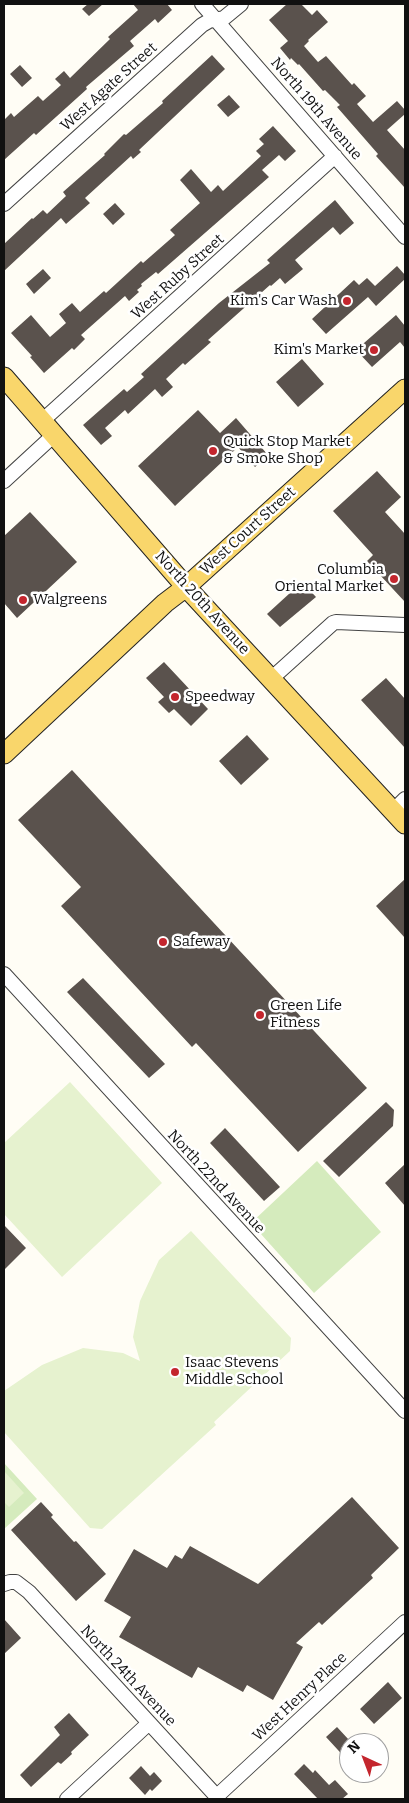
<!DOCTYPE html>
<style>
body{margin:0}
#map{position:relative;width:409px;height:1803px;overflow:hidden;background:#fffdf5;font-family:Bitter,serif}
canvas{display:block}
.frame{position:absolute;inset:0;border:5px solid #111;pointer-events:none}
.north{position:absolute;left:339px;top:1733px;width:50px;height:50px;box-sizing:border-box;background:#fff;border:1px solid #a0a0a0;border-radius:50%;rotate:317deg;font-size:14px;font-weight:700;line-height:20px;text-align:center;color:#111}
.north::after{content:'';display:block;margin:auto;width:18px;height:22px;background:#c4262e;clip-path:polygon(50% 0,100% 100%,50% 72%,0 100%)}
</style>
<div id="map">
<canvas width="409" height="1803"></canvas>
<div class="frame"></div>
<div class="north">N</div>
</div>
<script>
const g = document.querySelector('canvas').getContext('2d');
g.lineJoin = 'round';
function paint(path, color) {
  g.fillStyle = color;
  g.fill(path, 'evenodd');
}
function toPath(rows) {
  const path = new Path2D();
  for (const r of rows) {
    path.moveTo(r[0], r[1]);
    for (let i = 2; i < r.length; i += 2) path.lineTo(r[i], r[i + 1]);
  }
  return path;
}
function stroke(path, color, width, dash) {
  g.strokeStyle = color;
  g.lineWidth = width;
  g.lineCap = dash ? 'butt' : 'round';
  g.setLineDash(dash || []);
  g.stroke(path);
}
function label(font, color, halo, rows, align = 'center') {
  g.font = font + ' Bitter,serif';
  g.lineWidth = 5;
  g.setLineDash([]);
  g.textBaseline = 'middle';
  g.strokeStyle = halo;
  g.fillStyle = color;
  for (const [text, x, y, turn = 0] of rows) {
    g.save();
    g.translate(x, y);
    g.rotate((+turn || 0) * Math.PI / 180);
    g.textAlign = isNaN(turn) ? turn : align;
    if (halo) g.strokeText(text, 0, 0);
    g.fillText(text, 0, 0);
    g.restore();
  }
}
paint(toPath([
 [317,1161,381,1232,314,1293,251,1223],
 [4,1463,37,1499,4,1529]
]), '#d5ebbd');
paint(toPath([
 [70,1082,162,1183,62,1277,4,1214,4,1143],
 [191,1231,291,1338,290,1351,214,1422,216,1425,102,1529,90,1528,4,1432,4,1391,42,1365,83,1348,123,1353,140,1361,133,1337,140,1301,159,1260],
 [4,1471,24,1493,9,1507,4,1502]
]), '#e6f2cf');
paint(toPath([
 [88,4,103,4,89,16,82,9],
 [133,4,167,4,172,10,158,23,155,19,130,41,134,46,86,87,87,89,36,135,34,133,4,160,4,120,11,113,14,117,38,96,43,101,61,85,55,79,64,71,70,78,110,39,108,37,138,10],
 [287,4,301,4,312,15,317,10,328,22,308,40,309,41,304,46,318,62,326,56,352,85,354,83,366,96,357,104,373,122,397,101,405,110,405,114,387,130,405,150,405,188,376,156,378,154,337,107,340,105,325,90,323,91,299,64,298,65,291,58,290,60,280,48,288,41,269,20],
 [212,55,225,69,139,150,141,152,133,159,131,156,85,198,90,203,66,224,61,218,4,271,4,244,32,218,33,219,43,210,47,214,66,196,63,192,105,155,104,154,124,134,126,135,163,103,162,101],
 [20,65,32,78,22,87,10,74],
 [229,95,240,107,228,117,217,105],
 [273,126,296,151,285,161,279,155,262,170,269,177,158,274,156,272,141,284,142,286,137,290,139,292,129,301,125,296,81,335,85,339,74,350,72,348,44,373,30,357,32,356,11,333,31,315,50,337,66,323,59,314,72,303,80,312,104,291,106,293,141,261,143,263,175,235,170,230,200,203,180,180,191,169,211,192,218,185,223,191,261,156,256,151,264,144,259,139],
 [335,200,354,223,340,235,333,227,295,260,303,269,285,284,280,278,271,286,270,285,208,340,211,342,185,365,183,363,166,379,173,387,162,397,155,389,128,414,125,410,105,428,112,436,101,445,83,425,124,389,127,392,144,377,141,374,219,303,270,263,267,260],
 [115,203,125,214,113,225,103,214],
 [397,266,405,275,405,279,376,306,368,297,326,334,312,319,354,280,359,285,367,278,375,286],
 [43,269,51,278,34,294,26,284],
 [396,315,405,326,405,348,400,342,372,367,356,350],
 [302,359,324,384,298,407,276,382],
 [198,410,220,433,236,418,268,455,255,467,238,447,175,506,138,466],
 [377,471,401,497,385,512,405,534,405,602,367,561,373,555,333,511],
 [30,512,77,562,17,618,4,603,4,536],
 [302,582,316,597,280,627,267,614],
 [164,662,208,709,191,726,174,709,169,713,158,702,164,697,146,678],
 [386,678,405,699,405,748,361,700],
 [247,735,269,759,241,785,219,761],
 [72,770,367,1088,298,1152,196,1043,192,1047,61,906,81,887,18,820],
 [405,879,405,938,376,906],
 [83,978,165,1064,149,1078,67,992],
 [386,1102,394,1110,393,1126,339,1177,323,1161],
 [225,1128,280,1187,264,1201,210,1143],
 [405,1164,405,1206,385,1183],
 [4,1225,26,1248,4,1270],
 [352,1497,399,1548,371,1575,373,1578,322,1625,319,1622,296,1643,303,1647,273,1700,247,1685,243,1692,198,1667,192,1678,119,1637,131,1617,104,1601,134,1549,167,1568,175,1555,182,1559,190,1546,258,1584],
 [41,1502,53,1515,51,1517,74,1542,76,1541,106,1574,76,1601,11,1530],
 [4,1619,21,1638,4,1654],
 [388,1682,402,1698,374,1724,360,1709],
 [69,1713,89,1735,71,1752,72,1754,61,1764,58,1762,31,1787,20,1775,60,1735,54,1727],
 [337,1727,349,1740,349,1762,326,1737],
 [304,1764,313,1773,315,1770,329,1785,335,1780,348,1794,342,1799,318,1799,294,1774],
 [141,1766,150,1776,154,1772,162,1781,152,1791,150,1789,145,1795,129,1778]
]), '#5a524d');
const minor = toPath([
 [202,4,405,237],
 [4,204,202,25,209,21,224,18,241,4],
 [42,421,335,156],
 [4,481,54,435],
 [271,679,333,623,336,622,405,625],
 [393,811,405,799],
 [4,974,405,1411],
 [4,1584,10,1582,16,1582,29,1592,219,1799],
 [216,1797,405,1622],
 [67,1799,149,1723]
]);
const major = toPath([
 [4,377,186,587,405,824],
 [4,754,165,603,186,587,405,389]
]);
stroke(minor, '#444', 16);
stroke(major, '#222', 21);
stroke(minor, '#fff', 14);
stroke(major, '#f9d66b', 19);
for (const [x, y, r, color] of [
 [347,301,5,"#c4262e"],
 [374,350,5,"#c4262e"],
 [213,451,5,"#c4262e"],
 [394,579,5,"#c4262e"],
 [23,600,5,"#c4262e"],
 [175,697,5,"#c4262e"],
 [163,942,5,"#c4262e"],
 [260,1015,5,"#c4262e"],
 [175,1372,5,"#c4262e"]
]) {
  const dot = new Path2D();
  dot.arc(x, y, r, 0, 2 * Math.PI);
  g.fillStyle = color;
  g.fill(dot);
  stroke(dot, '#fff', 2);
}
label('15px', '#111', '#fff', [
 ["West Agate Street",109,87,-42],
 ["North 19th Avenue",316,109,49],
 ["West Ruby Street",178,277,-42],
 ["West Court Street",248,531,-42],
 ["North 20th Avenue",202,603,48],
 ["North 22nd Avenue",216,1182,47],
 ["North 24th Avenue",128,1676,47],
 ["West Henry Place",300,1697,-43]
]);
label('15px', '#111', '#fff', [
 ["Kim's Car Wash",337,301,"right"],
 ["Kim's Market",364,350,"right"],
 ["Quick Stop Market",223,442],
 ["& Smoke Shop",223,459],
 ["Columbia",384,570,"right"],
 ["Oriental Market",384,587,"right"],
 ["Walgreens",33,600],
 ["Speedway",185,697],
 ["Safeway",173,942],
 ["Green Life",270,1006],
 ["Fitness",270,1023],
 ["Isaac Stevens",185,1363],
 ["Middle School",185,1380]
], 'left');
</script>
